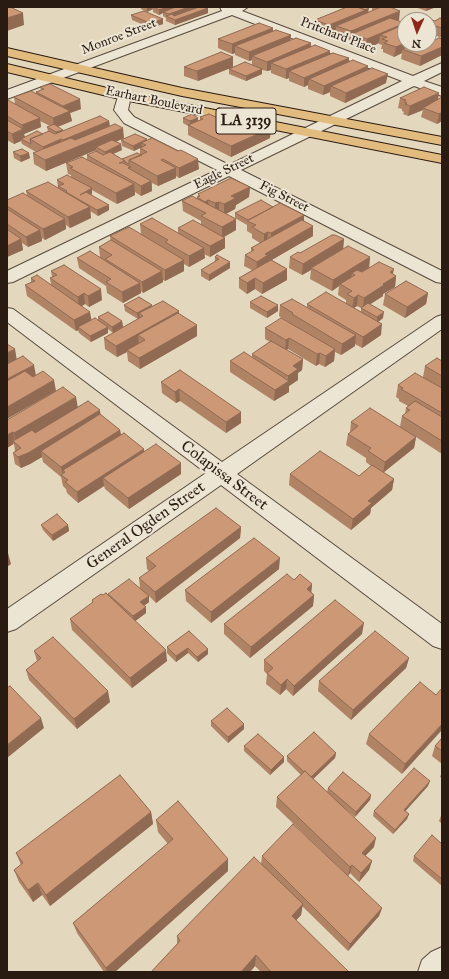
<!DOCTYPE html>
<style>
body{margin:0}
#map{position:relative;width:449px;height:979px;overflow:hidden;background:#e3d7bd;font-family:"IM FELL Great Primer",serif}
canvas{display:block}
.frame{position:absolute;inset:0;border:8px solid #2a1b12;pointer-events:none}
.north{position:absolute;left:397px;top:12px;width:40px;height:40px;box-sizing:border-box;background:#ede5d4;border:1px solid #9f9486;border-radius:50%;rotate:183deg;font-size:11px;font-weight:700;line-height:16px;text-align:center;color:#2a1b12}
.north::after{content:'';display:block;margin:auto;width:14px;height:18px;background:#8f2418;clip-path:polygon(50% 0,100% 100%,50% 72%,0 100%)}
</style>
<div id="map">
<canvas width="449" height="979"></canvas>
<div class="frame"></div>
<div class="north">N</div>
</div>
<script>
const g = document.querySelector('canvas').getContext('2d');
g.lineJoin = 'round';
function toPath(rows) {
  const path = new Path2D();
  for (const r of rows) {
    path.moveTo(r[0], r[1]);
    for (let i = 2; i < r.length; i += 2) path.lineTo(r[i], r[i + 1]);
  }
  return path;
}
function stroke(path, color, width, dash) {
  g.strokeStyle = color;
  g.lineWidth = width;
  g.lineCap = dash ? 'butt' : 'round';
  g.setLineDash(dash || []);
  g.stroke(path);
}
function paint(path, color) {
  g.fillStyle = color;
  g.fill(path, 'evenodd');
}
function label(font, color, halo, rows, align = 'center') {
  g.font = font + ' "IM FELL Great Primer",serif';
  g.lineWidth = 4;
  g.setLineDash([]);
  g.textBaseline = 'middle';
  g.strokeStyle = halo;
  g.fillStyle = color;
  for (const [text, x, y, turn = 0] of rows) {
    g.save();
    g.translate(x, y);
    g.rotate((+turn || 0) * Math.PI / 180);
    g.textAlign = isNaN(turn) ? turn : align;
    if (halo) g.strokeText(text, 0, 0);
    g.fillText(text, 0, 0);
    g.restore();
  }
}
const minor = toPath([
 [220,7,248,7,242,11,413,76,442,63,442,72,424,81,442,87,442,96,414,86,241,170,442,271,442,283,436,282,229,176,13,282,7,283,7,271,217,170,124,123,114,110,119,93,129,93,131,96,128,110,134,117,229,165,402,81,232,15,7,99,7,90,222,11,220,7],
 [7,308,13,309,222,462,436,317,442,315,442,329,237,474,442,624,442,649,433,646,221,485,16,629,7,632,7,609,206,473,7,322,7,308],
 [442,947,442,972,418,972,422,960,431,952,442,947]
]);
const primary = toPath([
 [7,48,182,88,442,137,442,145,182,96,7,56,7,48],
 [7,64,124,92,442,155,442,163,124,100,7,72,7,64]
]);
stroke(minor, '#584a3d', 2);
stroke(primary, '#2a1b12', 2);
paint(minor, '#ede5d4');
paint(primary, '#e2bc7e');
paint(toPath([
 [141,7,198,7,208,8,208,13,175,25,166,21,166,18,163,16,163,13,159,15,153,12,153,9,147,12,141,9],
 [340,7,365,7,369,12,372,11,372,7,390,7,399,20,397,20,404,24,429,44,429,21,435,21,442,18,442,38,431,34,430,40,433,41,442,39,442,55,420,66,401,59,402,53,394,57,383,52,383,49,381,49,382,45,379,44,379,43,366,49,351,43,352,40,350,40,336,35,336,31,328,34,314,29,315,20,344,8],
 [415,7,436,7,426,11],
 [131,15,163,24,151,28,132,20],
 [273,31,291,35,290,40,311,46,330,54,349,58,348,62,368,66,368,69,386,83,345,103,330,96,330,92,323,95,308,89,308,85,304,87,289,81,289,78,286,79,271,73,271,70,267,71,262,70,262,74,246,81,229,74,229,69,252,65,252,60,249,61,235,55,235,53,232,54,218,48,218,39],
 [233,57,233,67,198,81,184,76,184,67],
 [40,87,81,109,70,113,72,121,58,127,63,131,109,121,110,126,124,138,116,142,122,150,113,154,122,159,140,154,140,148,134,151,122,146,121,140,147,140,199,169,179,178,176,176,176,178,158,186,152,183,152,191,141,196,135,192,135,195,117,204,92,190,92,194,91,195,109,210,98,216,90,211,91,218,70,228,66,225,66,229,45,240,42,238,42,241,28,247,22,243,23,250,7,257,7,200,27,195,26,191,58,188,57,180,71,178,71,175,68,174,66,163,87,159,87,155,96,151,96,150,46,171,34,164,33,153,36,152,22,144,21,141,14,144,7,140,7,100,15,104,14,97,36,93,36,92,41,90],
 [40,121,50,126,47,127,48,132,43,134,25,137,24,134,41,127],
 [439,93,438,100,442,97,442,121,437,124,421,117,423,110,408,116,403,114,404,112,402,111,402,109,398,108,400,98],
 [200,117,225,121,244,121,249,124,271,128,270,138,231,157,188,135,188,126,183,123,183,118,198,118,198,121,200,120],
 [13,152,30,158,21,162,14,158],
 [250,187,249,197,236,205,235,209,226,214,236,230,224,237,225,248,210,257,204,254,205,258,189,267,184,264,184,271,165,281,163,280,163,282,143,293,141,291,141,293,123,303,107,293,106,286,79,268,77,258,100,257,99,247,111,241,110,236,141,234,140,224,178,233,178,228,201,225,201,221,183,211,182,201,197,198,198,197,198,194],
 [273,207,304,221,313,236,272,260,287,269,287,280,262,294,255,289,247,294,239,288,239,278,252,270,244,266,245,255,251,252,251,248,260,243,252,238,252,234,247,231,247,225,235,218,235,213],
 [344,239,343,249,370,257,369,268,362,272,393,274,396,276,395,287,383,294,383,296,370,304,383,318,378,322,381,335,362,348,355,344,355,346,341,355,335,352,334,361,325,367,319,364,316,366,288,349,286,350,303,359,302,370,298,373,298,380,289,386,289,392,274,401,230,372,230,361,252,357,252,354,270,342,265,339,265,328,291,324,279,316,280,305,307,307,307,304,346,303,346,300,338,295,339,286,332,291,310,279,311,270,302,275,289,268,290,257,300,253],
 [357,306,361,308,361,312,354,308],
 [215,257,230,262,230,268,209,281,201,276,201,270,215,262],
 [51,271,102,300,89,307,85,304,82,306,91,321,98,320,98,317,122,321,123,327,113,333,108,329,108,333,91,342,79,333,78,330,76,331,27,296,25,285,31,282,31,278,51,285,50,278,52,277],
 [428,293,426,304,405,318,383,305,385,294],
 [250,302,278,311,267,318,250,308],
 [124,305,152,305,152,306,179,314,197,336,140,369,128,361,127,352,117,357,105,349,104,338,138,319,125,311],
 [442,361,442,454,416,437,414,448,383,472,394,479,392,490,371,508,370,514,351,530,289,485,290,474,359,476,371,466,366,462,366,458,346,445,348,434,350,433,351,422,400,427,402,416,405,414,406,408,408,406,399,401,399,399,396,397,398,385,423,377,425,366],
 [180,370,241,423,226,433,180,401,176,403,162,393,161,382],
 [77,407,100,410,100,414,120,430,121,435,144,449,144,451,181,474,129,509,105,489,104,486,78,503,67,493,66,489,63,486,61,477,43,462,42,457,30,464,21,468,15,464,13,453,15,451,14,444,7,448,7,420],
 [41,525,68,525,69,531,53,541,43,530],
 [241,527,240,538,156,603,149,596,149,602,144,606,146,607,146,613,135,621,167,661,132,688,72,630,70,619,92,603,92,600,103,595,109,596,108,594,140,588,139,578,149,571,147,569,146,558],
 [279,569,211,623,186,601,185,590],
 [294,580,312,584,311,592,314,595,313,606,250,658,224,634,224,624],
 [189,631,208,654,198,662,188,653,176,662,167,653,167,647],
 [362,634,293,696,286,689,280,695,266,684,267,674,264,671,264,660],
 [34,651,110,702,77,729,29,680,26,670,37,661],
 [409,658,406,668,351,720,318,691,319,681],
 [436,695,402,774,366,744,369,734],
 [211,721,244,729,228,743,211,726],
 [442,738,442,764,432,756,435,746],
 [244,746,284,762,270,775,244,751],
 [336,753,335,758,313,779,327,792,328,788,371,795,370,800,355,817,344,808,374,847,365,856,372,861,369,870,359,882,350,873,348,876,276,807,277,797,301,775,287,761,287,756],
 [442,772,442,778,440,777],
 [428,786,405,811,409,814,407,819,393,834,373,816,374,811],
 [151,812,153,824,50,906,42,895,33,902,19,882,14,870,21,865,16,853],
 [442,813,442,824,439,821],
 [156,820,228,871,115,972,104,972,77,933,73,923,168,844,158,832],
 [442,844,442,886,413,861,414,856],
 [262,856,382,908,379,916,348,951,302,906,301,915,296,920,349,972,261,972,255,966,250,972,151,972,177,944,177,936,261,864]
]), '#b08365');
paint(toPath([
 [147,7,160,7,153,7,153,9,147,12],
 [167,7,181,7,163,12,163,13,159,15,159,10],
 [189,7,198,7,198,9,169,18,169,14],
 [427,7,436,7,426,11],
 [208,8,208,13,175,25,175,20],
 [369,8,368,13,336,26,336,31,328,34,329,25],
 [400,11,399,20,360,36,352,34,352,40,350,40,351,31],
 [23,13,24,25,7,31,7,18],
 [163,19,163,24,151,28,150,23],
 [405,23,403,32,387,37,380,35,379,43,366,49,367,39],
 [273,28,273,38,235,46,235,53,232,54,232,44],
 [431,31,430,40,429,40,429,32],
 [291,35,290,44,252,56,252,60,249,61,249,52],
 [311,43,311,53,271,63,271,70,267,71,267,62],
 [405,43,405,44,422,44,411,46,408,45,408,51,402,49,402,53,394,57,396,47],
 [442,47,442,55,420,66,421,56],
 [330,51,329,60,289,71,289,78,286,79,286,69],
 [233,57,233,67,198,81,197,71],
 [349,58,348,68,309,79,308,85,304,87,304,78],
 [368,66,367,75,331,86,330,92,323,95,324,86],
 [262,69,262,74,246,81,246,76],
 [388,74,386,83,345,103,346,93],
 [439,93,437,103,423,108,423,110,408,116,410,106],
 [80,99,81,109,70,113,72,121,54,128,53,118,64,114,63,106],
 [442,112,442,121,437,124,439,114],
 [40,118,41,127,24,134,25,139,21,139,21,141,14,144,12,134,23,130,22,125],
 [198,118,198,124,190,127,190,121],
 [109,121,110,131,64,150,63,140],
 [123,128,124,138,99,149,96,147,96,150,46,171,45,160],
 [271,128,270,138,231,157,231,146],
 [63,130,64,135,57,138,56,132],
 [61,139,63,149,44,157,43,147],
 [147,139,147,145,141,143,142,147,134,151,133,146],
 [121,144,122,150,106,157,105,152],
 [29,153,30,158,21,162,20,156],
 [198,159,199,169,179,178,179,168],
 [176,168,176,178,158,186,157,176],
 [151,181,152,191,141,196,141,186],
 [134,184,135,195,117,204,116,193],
 [250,187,249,197,236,205,235,209,224,215,224,204,231,196],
 [92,188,92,194,81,200,80,195],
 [208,200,209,210,205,212,205,202],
 [219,202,219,212,215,214,215,203],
 [109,205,109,210,98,216,97,210],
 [90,207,91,218,70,228,68,217],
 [304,215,304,226,271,244,271,233],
 [65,219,66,229,45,240,43,229],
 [236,219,236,230,222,238,222,227],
 [313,226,313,236,268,262,256,273,257,262,265,254],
 [40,230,42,241,28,247,26,237],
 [268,232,267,243,264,245,264,234],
 [225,238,225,248,210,257,210,246],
 [21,239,23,250,7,257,7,246],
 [344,239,343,250,311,268,311,270,302,275,303,264],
 [204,248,205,258,189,267,189,256],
 [370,257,369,268,355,276,355,275,352,273,351,279,340,284,339,286,332,291,333,280],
 [184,260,184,271,165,281,165,270],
 [230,262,230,268,209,281,209,275],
 [287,269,287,280,262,294,263,283],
 [394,269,392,278,396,276,395,287,383,294,383,296,363,309,364,298,390,272],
 [162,271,163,282,143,293,142,282],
 [255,278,255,289,247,294,247,283],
 [140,283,141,293,123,303,122,292],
 [101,289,102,300,89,307,88,296],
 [84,293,85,304,79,308,78,297],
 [428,293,426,304,405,318,407,307],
 [358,295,357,306,352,309,354,298],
 [152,305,153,311,139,313,140,318,138,319,137,313],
 [278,305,278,311,267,318,267,312],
 [179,311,179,322,145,340,138,335,139,345,127,350,127,352,117,357,116,346],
 [90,312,92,323,78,327,79,330,76,331,74,320],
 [384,312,383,318,377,323,377,317],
 [122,321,123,327,113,333,112,327],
 [382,324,381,335,362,348,363,337],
 [197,325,197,336,140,369,139,358],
 [108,327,108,333,91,342,90,336],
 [356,335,355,346,341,355,342,344],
 [289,338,288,349,285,351,286,340],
 [15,349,17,361,7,366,7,353],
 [335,349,334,361,325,367,326,356],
 [320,353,319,364,316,366,317,354],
 [303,359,302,370,298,373,298,380,289,386,289,392,274,401,275,390,288,382,288,376,293,366],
 [34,365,36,376,7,392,7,379],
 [54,380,56,391,7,419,7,407],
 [179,389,180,401,176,403,175,392],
 [76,397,78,408,16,444,14,433],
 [100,410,101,422,41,451,42,457,30,464,21,468,18,457],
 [241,412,241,423,226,433,226,422],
 [120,430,122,441,65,472,63,470,64,477,63,476,61,467],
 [13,432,15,443,13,441,13,444,7,448,7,435],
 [416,437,414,448,383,473,385,462],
 [144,449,145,460,103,478,104,486,78,503,77,492],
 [181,463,181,474,129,509,128,498],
 [394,479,392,490,371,508,370,514,351,530,353,519,368,501],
 [68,525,69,531,53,541,52,535],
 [241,527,240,538,156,603,155,592],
 [8,553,11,564,7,567,7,554],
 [280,558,279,569,211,623,211,612],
 [312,584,311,595,307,589],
 [314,595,313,606,250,658,251,647],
 [149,596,149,602,141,608,140,602],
 [146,607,146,613,134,622,133,616],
 [364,623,362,634,293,696,294,686],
 [188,648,188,653,176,662,176,656],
 [208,649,208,654,198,662,197,657],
 [166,650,167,661,132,688,130,678],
 [409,658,406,668,351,720,353,710],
 [287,679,286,689,280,695,281,685],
 [108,691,110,702,77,729,74,719],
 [41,718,44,728,7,758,7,745],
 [244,724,244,729,228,743,228,737],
 [442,724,442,730,402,774,405,764],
 [336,753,335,758,309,783,310,778],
 [284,757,284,762,270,775,271,770],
 [430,781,428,786,402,815,404,810],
 [371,795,370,800,355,817,356,812],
 [151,812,153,824,50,906,46,895],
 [409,814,407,819,393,834,395,830],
 [376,838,374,847,360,861,362,853],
 [228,859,228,871,115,972,107,972,106,968],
 [372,861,369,870,359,882,361,873],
 [352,865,350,873,348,876,350,867],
 [38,883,42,895,33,902,28,890],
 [303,904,301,915,291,926,292,916],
 [382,908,379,916,348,951,350,944],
 [256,955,255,966,250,972,241,972]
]), '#906a53');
const building = toPath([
 [7,7,10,7,23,13,7,18,7,7],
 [153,7,167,7,159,10,153,7],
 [176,7,189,7,169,14,163,12,176,7],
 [199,7,205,7,208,8,175,20,166,16,172,14,174,16,199,7],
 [347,7,357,7,366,10,329,25,315,20,347,7],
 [357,7,365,7,369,8,365,10,357,7],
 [381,7,390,7,400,11,351,31,336,26,381,7],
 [144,11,163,19,150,23,131,15,144,11],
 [390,18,405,23,367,39,352,34,390,18],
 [440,18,442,19,442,28,429,24,429,21,432,20,435,21,440,18],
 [259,23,273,28,232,44,218,39,259,23],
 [405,24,405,43,396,47,384,43,388,41,382,39,387,37,380,35,405,24],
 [276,30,291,35,249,52,235,46,276,30],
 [296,38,311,43,267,62,252,56,296,38],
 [439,38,442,39,442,47,421,56,402,49,411,46,408,45,410,44,429,44,429,39,433,41,439,38],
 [315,45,330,51,286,69,271,63,315,45],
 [221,52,233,57,197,71,184,67,221,52],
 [333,53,349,58,304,78,289,71,333,53],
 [353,60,368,66,324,86,309,79,353,60],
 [245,62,262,69,246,76,229,69,245,62],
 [372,68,388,74,346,93,331,86,372,68],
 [50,84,80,99,63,106,36,92,44,89,40,87,50,84],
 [424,87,439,93,410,106,405,104,407,103,404,101,406,100,400,98,424,87],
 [31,91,70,111,53,118,14,97,31,91],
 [442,97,442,112,439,114,423,108,442,97],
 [7,100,8,100,40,118,22,125,7,116,7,100],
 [192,114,198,118,190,121,183,118,192,114],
 [209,114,225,121,234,117,244,119,241,120,249,124,251,122,271,128,231,146,188,125,203,119,200,117,209,114],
 [100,116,109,121,63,140,61,139,43,147,30,139,49,131,55,134,100,116],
 [7,120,23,129,12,134,7,131,7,120],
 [54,124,63,130,56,132,47,127,54,124],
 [115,124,123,128,45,160,33,153,71,138,75,140,115,124],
 [37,131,43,134,30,139,31,144,21,139,37,131],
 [135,134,147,139,133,146,121,140,135,134],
 [152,138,178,151,181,150,198,159,179,168,163,159,161,160,176,168,157,176,129,160,147,152,140,148,146,145,141,143,152,138],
 [112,140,121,144,105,152,96,147,112,140],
 [22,149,29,153,20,156,13,152,22,149],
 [96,151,103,155,110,152,125,161,119,163,123,163,131,167,128,168,151,181,141,186,87,155,96,151],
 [137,153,142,155,129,160,129,164,125,162,125,161,122,159,137,153],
 [82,157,134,184,116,193,70,168,73,167,66,163,82,157],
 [67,175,92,188,80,195,86,192,109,205,97,210,66,192,67,191,58,186,64,184,57,180,67,175],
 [231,178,250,187,231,196,236,198,224,204,219,202,215,203,208,200,205,202,197,197,200,196,198,194,231,178],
 [48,182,90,207,68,217,26,191,48,182],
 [23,193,65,219,43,229,7,206,7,200,23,193],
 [192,196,236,219,222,227,201,216,206,213,182,201,192,196],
 [261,200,273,207,248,220,235,213,261,200],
 [280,203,304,215,271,233,268,232,264,234,252,227,256,225,247,221,280,203],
 [7,209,40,230,26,237,7,224,7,209],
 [152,218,204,248,189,256,165,242,168,240,140,224,152,218],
 [193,220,225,238,210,246,178,228,193,220],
 [302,220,313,226,265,254,268,255,257,262,245,255,254,250,251,248,302,220],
 [129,227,184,260,165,270,110,236,129,227],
 [7,229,21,239,7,246,7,229],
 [332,235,335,235,344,239,303,264,290,257,298,252,300,253,332,235],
 [111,240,162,271,142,282,105,259,112,255,99,247,111,240],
 [348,246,370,257,333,280,311,268,348,246],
 [90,251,140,283,122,292,106,282,111,279,77,258,90,251],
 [217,255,230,262,209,275,201,270,219,259,215,257,217,255],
 [271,260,287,269,263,283,255,278,247,283,239,278,271,260],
 [379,262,394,269,390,272,396,276,383,284,384,285,364,298,358,295,354,298,347,294,352,291,340,284,355,275,352,273,357,270,362,272,379,262],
 [64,265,101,289,88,296,84,293,78,297,50,278,57,275,51,271,64,265],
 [37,275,90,312,74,320,25,285,35,281,31,278,37,275],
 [406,281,428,293,407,307,385,294,406,281],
 [326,292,382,324,363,337,307,304,326,292],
 [261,296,278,305,267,312,250,302,261,296],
 [139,297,152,305,137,313,124,305,139,297],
 [292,299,356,335,342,344,292,314,293,313,280,305,292,299],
 [163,301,179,311,116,346,104,338,143,316,139,313,163,301],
 [368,303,384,312,377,317,361,308,368,303],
 [108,312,122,321,112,327,98,317,108,312],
 [178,313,197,325,139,358,127,350,145,340,138,335,178,313],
 [95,318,108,327,90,336,78,327,95,318],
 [281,318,335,349,326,356,320,353,317,354,289,338,286,340,265,328,281,318],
 [271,341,303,359,293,366,298,369,288,376,252,354,271,341],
 [7,344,15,349,7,353,7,344],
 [244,352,289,381,275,390,230,361,244,352],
 [23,356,34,365,7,379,7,364,23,356],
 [437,358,442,361,442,376,425,366,437,358],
 [180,370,241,412,226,422,179,389,175,392,161,382,180,370],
 [25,371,33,377,43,371,54,380,7,407,7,381,25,371],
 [415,373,442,388,442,413,401,389,403,388,398,385,415,373],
 [63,387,76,397,14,433,13,432,7,435,7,420,63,387],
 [88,401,100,410,28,453,18,457,13,453,21,448,13,441,32,430,35,433,88,401],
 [415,401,442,417,442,441,402,416,410,410,406,408,415,401],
 [370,408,416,437,385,462,368,451,371,448,348,434,358,426,351,422,370,408],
 [100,414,120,430,61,467,41,451,100,414],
 [124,433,144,449,77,492,65,482,68,480,61,475,65,472,63,470,124,433],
 [156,444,181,463,128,498,103,478,156,444],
 [320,451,359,476,372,465,394,479,368,501,372,503,353,519,290,474,320,451],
 [216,508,241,527,155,592,139,578,156,566,146,558,216,508],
 [57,514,68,525,52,535,41,525,57,514],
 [254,538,280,558,211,612,185,590,254,538],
 [287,574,294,580,300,574,312,584,307,589,314,595,251,647,224,624,287,574],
 [129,579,149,596,140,602,146,607,133,616,108,594,129,579],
 [106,593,166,650,130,678,70,619,93,602,92,600,101,594,103,595,106,593],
 [335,600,364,623,294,686,287,679,281,685,267,673,273,668,264,660,335,600],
 [189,631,208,649,197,657,188,648,176,656,167,647,189,631],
 [375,631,409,658,353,710,319,681,375,631],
 [53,637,108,691,74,719,26,670,41,658,34,651,53,637],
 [420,682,436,695,442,688,442,724,405,764,369,734,420,682],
 [10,686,41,718,7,745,7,688,10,686],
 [227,708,244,724,228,737,211,721,227,708],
 [314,732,336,753,311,777,305,771,304,772,287,756,314,732],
 [258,734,284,757,271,770,244,746,258,734],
 [442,738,442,751,435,746,442,738],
 [414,768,430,781,404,810,409,814,395,830,374,811,414,768],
 [305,771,376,838,362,853,372,861,361,873,352,865,350,867,277,797,305,771],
 [343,772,371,795,356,812,328,788,343,772],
 [120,775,151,812,46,895,38,883,28,890,14,870,23,863,16,853,120,775],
 [178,801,228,859,106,968,73,923,173,839,156,820,178,801],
 [293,824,382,908,350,944,262,856,293,824],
 [432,835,442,844,442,879,414,856,432,835],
 [254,857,303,904,292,916,349,972,271,972,256,955,241,972,208,972,207,971,206,972,151,972,180,941,177,936,254,857]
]);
paint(building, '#cd9876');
stroke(building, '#906a53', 1);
label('13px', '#2a1b12', '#ede5d4', [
 ["Pritchard Place",338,36,21],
 ["Monroe Street",119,37,-21],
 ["Earhart Boulevard",154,101,12],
 ["Eagle Street",224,172,-26],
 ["Fig Street",284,197,27]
]);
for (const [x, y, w] of [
 [246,121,60]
]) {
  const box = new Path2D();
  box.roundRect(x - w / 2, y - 13, w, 26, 3);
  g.fillStyle = '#ede5d4';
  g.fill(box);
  stroke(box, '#2a1b12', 1);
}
label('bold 15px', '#2a1b12', null, [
 ["LA 3139",246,121]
]);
label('16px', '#2a1b12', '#ede5d4', [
 ["Colapissa Street",224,476,37],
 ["General Ogden Street",146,526,-35]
]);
</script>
